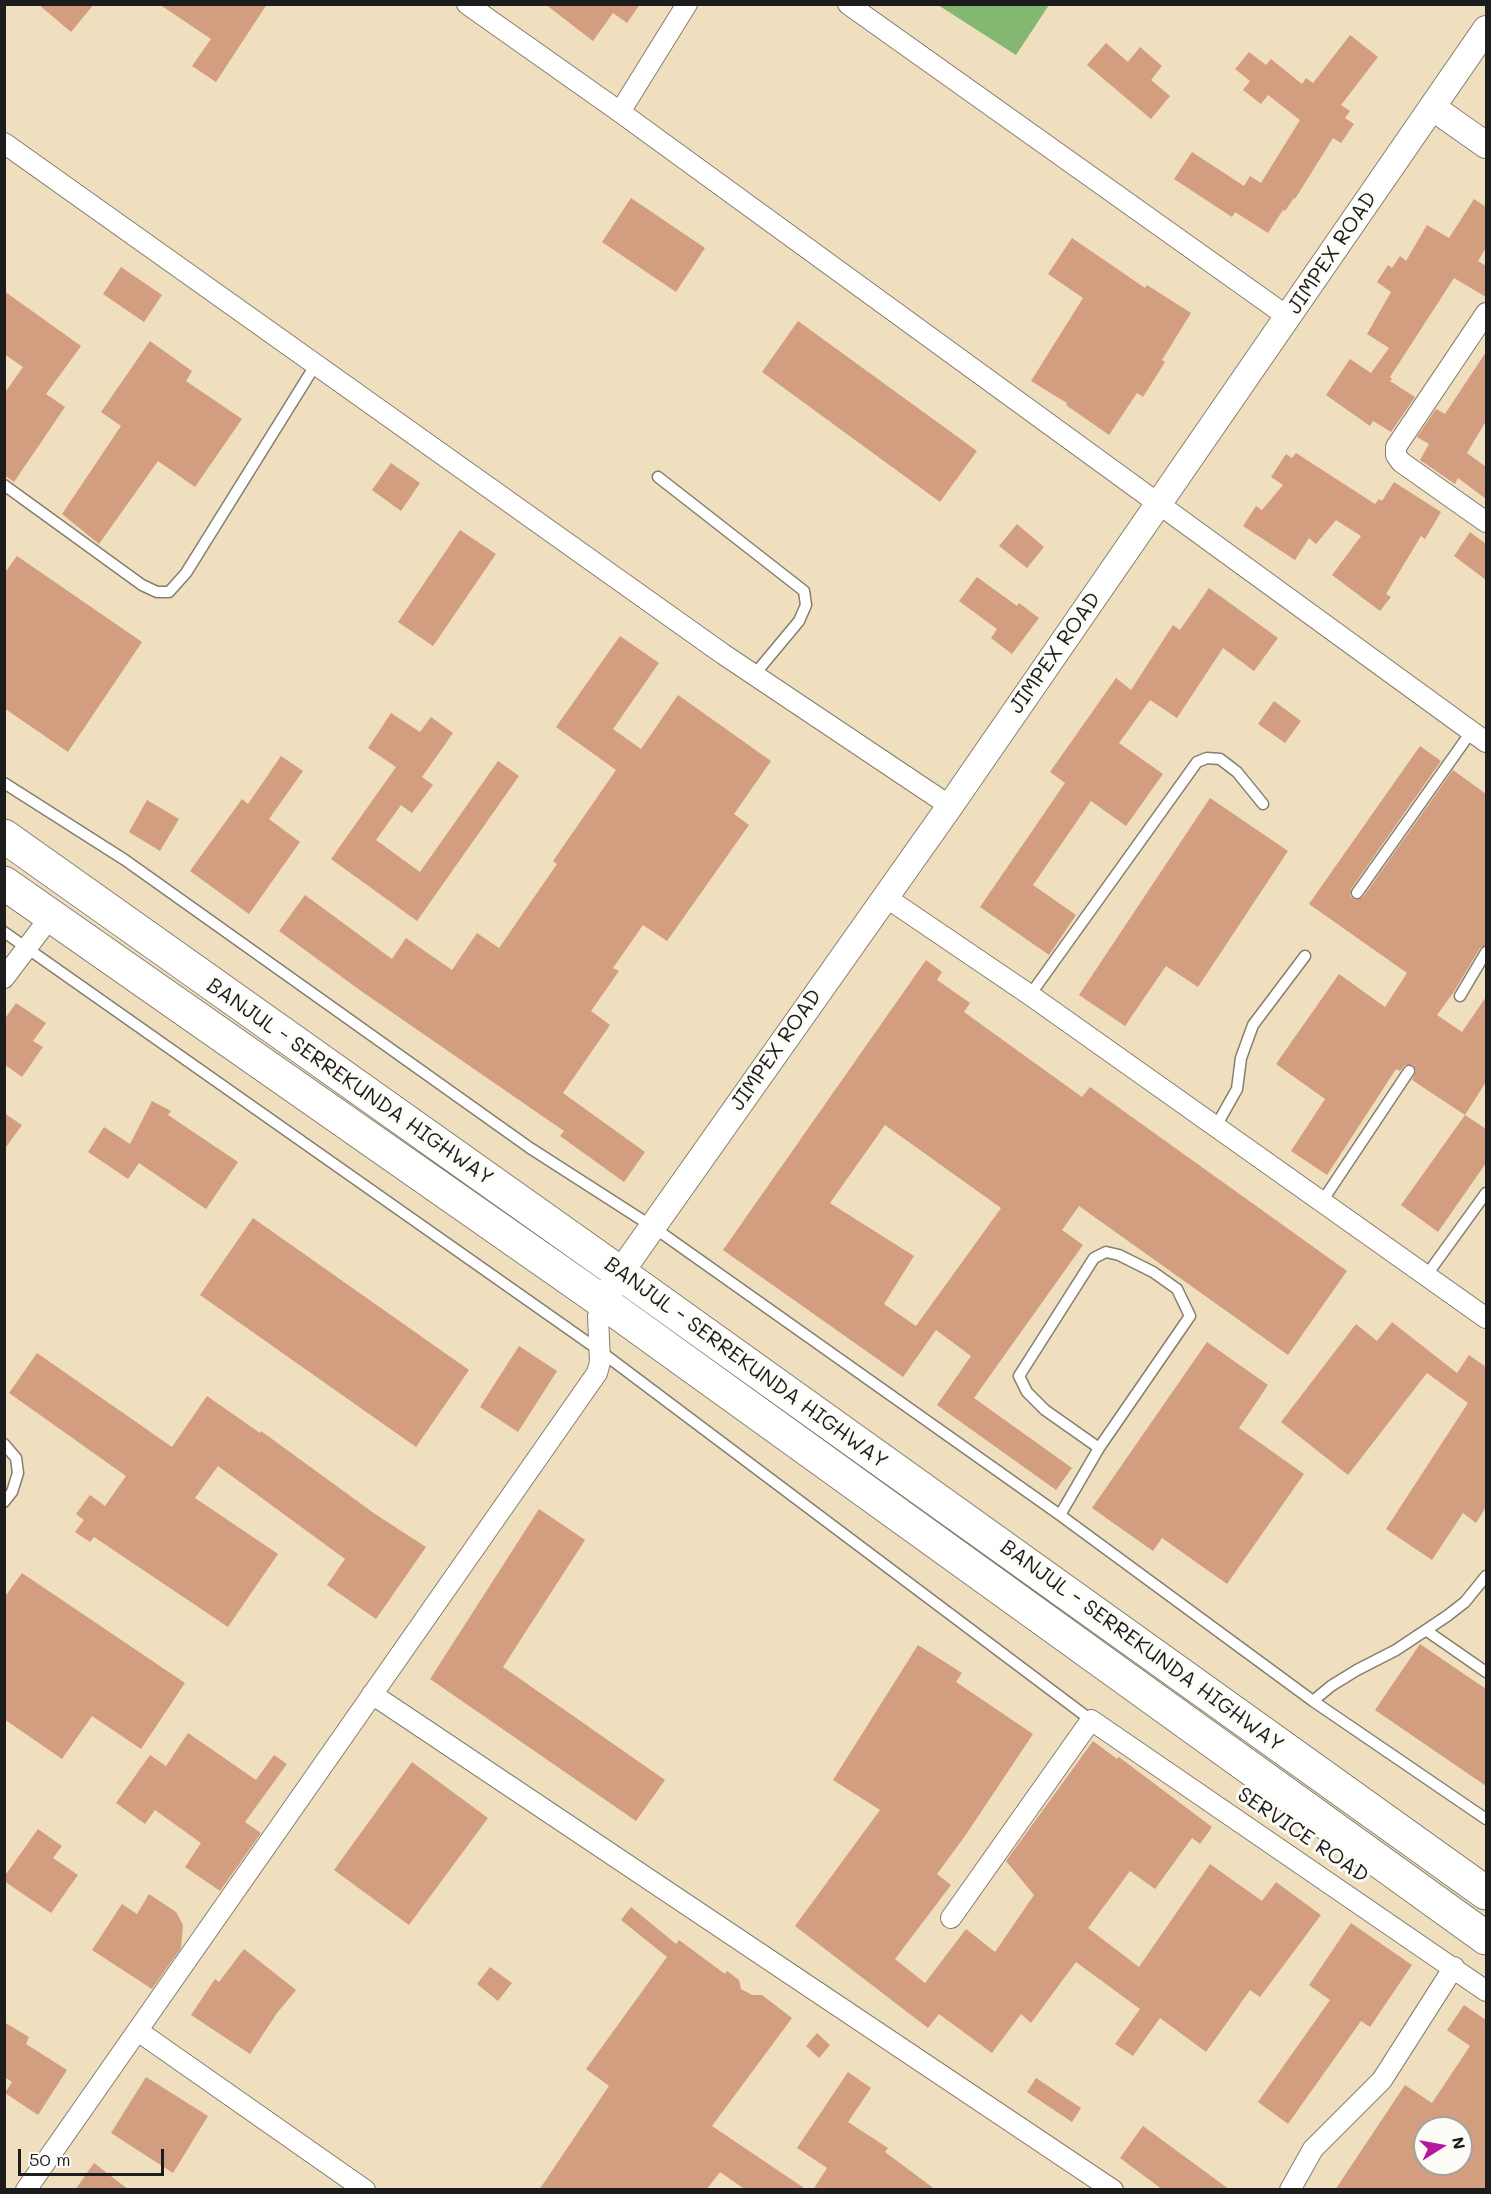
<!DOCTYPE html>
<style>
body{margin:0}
#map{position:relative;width:1491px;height:2194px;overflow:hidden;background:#efdfbe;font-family:Mali,sans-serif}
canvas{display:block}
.frame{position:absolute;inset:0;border:6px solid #1c1c1c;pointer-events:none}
.north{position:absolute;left:1413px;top:2116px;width:60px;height:60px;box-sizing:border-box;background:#fdfcf7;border:2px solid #a3a29f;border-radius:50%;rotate:79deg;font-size:16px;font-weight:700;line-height:24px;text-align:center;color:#1c1c1c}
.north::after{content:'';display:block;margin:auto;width:21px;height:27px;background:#b5179e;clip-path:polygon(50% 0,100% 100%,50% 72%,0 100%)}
.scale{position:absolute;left:18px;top:2149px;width:146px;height:27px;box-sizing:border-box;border:3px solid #1c1c1c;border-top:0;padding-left:8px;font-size:18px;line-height:21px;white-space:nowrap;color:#1c1c1c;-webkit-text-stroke:4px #fdfcf7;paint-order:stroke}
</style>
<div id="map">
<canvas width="1491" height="2194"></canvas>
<div class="frame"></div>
<div class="north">N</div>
<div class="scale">50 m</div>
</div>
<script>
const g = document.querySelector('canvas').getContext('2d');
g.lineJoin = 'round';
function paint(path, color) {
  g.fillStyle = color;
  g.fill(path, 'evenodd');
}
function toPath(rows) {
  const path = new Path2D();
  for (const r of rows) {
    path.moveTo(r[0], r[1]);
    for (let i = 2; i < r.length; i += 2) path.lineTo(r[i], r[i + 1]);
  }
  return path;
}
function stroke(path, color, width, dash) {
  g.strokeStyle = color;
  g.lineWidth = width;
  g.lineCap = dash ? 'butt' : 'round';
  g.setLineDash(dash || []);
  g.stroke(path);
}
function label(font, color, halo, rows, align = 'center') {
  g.font = font + ' Mali,sans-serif';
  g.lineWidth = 6;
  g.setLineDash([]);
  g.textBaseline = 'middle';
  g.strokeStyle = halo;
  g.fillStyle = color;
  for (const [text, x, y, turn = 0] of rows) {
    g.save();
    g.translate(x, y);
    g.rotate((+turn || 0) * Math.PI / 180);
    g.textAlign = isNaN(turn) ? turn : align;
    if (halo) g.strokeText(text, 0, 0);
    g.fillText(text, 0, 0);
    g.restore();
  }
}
paint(toPath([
 [938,5,1049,4,1049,5,1016,55]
]), '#83b772');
paint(toPath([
 [38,4,94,4,71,32],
 [159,4,267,4,216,82,192,66,211,39],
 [545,4,640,4,627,23,613,13,593,41],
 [1350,35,1378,57,1341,105,1350,111,1345,118,1354,124,1341,143,1333,138,1295,199,1294,198,1285,211,1283,210,1268,233,1235,212,1232,217,1174,179,1192,152,1244,186,1250,176,1261,183,1300,120,1268,95,1261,104,1243,90,1250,81,1235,69,1249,52,1266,65,1271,59,1302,84,1306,78,1313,83],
 [1106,43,1128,62,1140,47,1162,66,1151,80,1170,96,1151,119,1087,65],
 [631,198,705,248,676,292,602,242],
 [1474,199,1486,207,1486,248,1478,261,1486,266,1486,297,1454,278,1390,377,1392,379,1390,381,1415,397,1391,432,1373,421,1370,426,1326,395,1350,359,1371,373,1389,348,1367,334,1391,292,1377,282,1388,265,1392,268,1400,256,1406,261,1427,225,1449,238],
 [1072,238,1145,288,1147,285,1191,313,1162,360,1165,362,1143,397,1137,393,1109,435,1066,405,1067,403,1031,381,1083,298,1048,274],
 [121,267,162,295,144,322,103,294],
 [4,291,81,346,46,394,65,407,14,482,4,475,4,394,23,367,4,354],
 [798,321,977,451,940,502,762,372],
 [150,341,192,371,186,381,242,419,195,487,158,461,99,544,62,514,121,426,101,412],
 [1486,352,1486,421,1467,453,1486,467,1486,499,1458,478,1455,484,1420,460,1429,444,1417,437,1436,409,1445,414],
 [1296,453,1375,504,1379,499,1382,501,1394,482,1441,512,1425,539,1421,536,1386,594,1391,597,1380,611,1332,575,1361,536,1336,520,1316,544,1309,538,1295,560,1243,526,1256,506,1262,510,1283,485,1271,477,1286,454,1292,458],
 [391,463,420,483,401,511,372,490],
 [1017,524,1044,547,1027,568,999,546],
 [460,530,496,554,433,646,398,622],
 [1470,532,1486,544,1486,580,1454,556],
 [17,556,142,642,68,752,4,708,4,574],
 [977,577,1017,606,1019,603,1039,618,1012,654,991,638,997,629,959,601],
 [1209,588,1278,638,1254,671,1223,648,1177,718,1150,700,1119,743,1163,774,1126,826,1091,801,1033,885,1076,915,1049,955,980,907,1065,783,1050,772,1116,678,1131,690,1173,625,1180,630],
 [620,636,659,663,613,729,641,749,678,695,771,761,734,814,749,825,667,941,643,925,613,968,619,971,591,1011,610,1025,563,1093,645,1152,624,1182,560,1136,564,1131,361,991,279,931,305,895,392,959,406,938,452,970,477,933,499,948,557,864,553,861,616,770,556,727],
 [1274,701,1301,721,1285,743,1258,724],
 [391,713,420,732,431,717,453,733,422,777,433,785,412,813,401,805,376,840,420,872,498,761,519,776,417,921,331,859,396,767,368,748],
 [1420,746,1441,761,1351,889,1350,896,1356,900,1363,897,1453,770,1486,794,1486,945,1480,948,1453,993,1437,1015,1462,1032,1486,997,1486,1082,1465,1115,1412,1080,1416,1071,1413,1065,1405,1065,1400,1071,1396,1069,1327,1175,1291,1151,1325,1099,1276,1064,1339,974,1385,1007,1407,973,1309,904],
 [281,756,303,771,269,819,300,842,249,914,190,871,242,799,248,804],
 [1210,798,1288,851,1198,987,1166,966,1125,1026,1079,995],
 [147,800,179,819,160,851,129,832],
 [926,960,942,972,937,980,970,1003,964,1012,1082,1097,1090,1087,1347,1271,1288,1355,1079,1206,1062,1230,1083,1245,974,1398,1072,1468,1056,1490,937,1405,971,1356,936,1330,903,1377,723,1250],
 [885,1125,1001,1208,916,1326,884,1304,914,1256,830,1203],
 [16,1003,46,1023,33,1041,43,1047,22,1077,4,1064,4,1020],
 [152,1101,171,1111,168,1115,238,1162,206,1209,139,1163,128,1179,88,1152,104,1127,130,1144],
 [4,1113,22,1125,4,1150],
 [1465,1115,1486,1129,1486,1163,1438,1232,1401,1205],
 [253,1218,469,1370,416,1447,200,1295],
 [1392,1322,1457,1373,1469,1355,1486,1367,1486,1507,1476,1523,1463,1513,1432,1560,1386,1529,1468,1403,1427,1373,1348,1475,1281,1422,1356,1324,1377,1341],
 [1207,1342,1268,1385,1239,1428,1304,1474,1227,1584,1162,1538,1153,1551,1092,1508],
 [519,1346,557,1371,518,1432,480,1407],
 [37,1353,172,1447,207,1396,260,1433,261,1431,375,1514,426,1547,376,1619,327,1585,345,1559,218,1466,195,1498,278,1554,228,1627,94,1537,90,1542,75,1532,84,1520,76,1514,90,1495,105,1506,126,1476,9,1393],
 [539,1509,585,1540,503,1667,665,1780,636,1821,430,1679],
 [22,1573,185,1683,141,1749,92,1716,62,1759,4,1719,4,1598],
 [1420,1644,1486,1689,1486,1786,1375,1710],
 [918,1645,962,1673,956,1682,1033,1734,965,1836,937,1874,951,1885,895,1959,925,1983,966,1929,995,1952,1034,1895,1006,1861,1093,1741,1117,1759,1119,1757,1212,1827,1200,1844,1192,1838,1155,1889,1130,1871,1088,1928,1139,1967,1210,1864,1262,1901,1276,1882,1321,1915,1260,1997,1250,1990,1206,2052,1160,2018,1133,2056,1115,2044,1140,2009,1076,1962,1031,2023,1021,2014,992,2053,939,2014,928,2028,795,1926,880,1810,833,1780],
 [188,1733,256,1780,274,1755,287,1764,245,1822,261,1833,220,1891,185,1867,201,1843,155,1810,145,1824,116,1803,150,1755,166,1766],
 [412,1762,488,1818,409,1925,334,1870],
 [38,1829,62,1846,53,1858,78,1875,51,1913,4,1881,4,1877],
 [149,1894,176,1912,183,1925,181,1948,152,1989,92,1950,122,1904,137,1914],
 [631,1907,676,1944,679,1940,725,1974,727,1971,739,1980,741,1989,752,1995,762,1995,792,2018,712,2126,807,2190,746,2190,720,2172,706,2190,539,2190,609,2086,586,2069,667,1957,621,1920],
 [1351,1923,1412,1965,1370,2027,1361,2021,1288,2124,1258,2102,1330,2000,1309,1985],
 [244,1949,296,1990,277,2013,250,2054,191,2015,215,1979,219,1982],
 [490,1967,512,1983,498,2001,477,1984],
 [1464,2005,1486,2020,1486,2190,1335,2190,1405,2085,1432,2103,1470,2046,1447,2030],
 [1425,2128,1461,2128,1461,2164,1425,2164],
 [4,2022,29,2037,26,2044,67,2070,38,2115,5,2093,12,2082,4,2077],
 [817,2033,830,2045,819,2058,806,2046],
 [848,2072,871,2088,848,2122,888,2148,885,2152,936,2190,813,2190,827,2168,797,2148],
 [146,2077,208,2116,173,2173,111,2133],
 [1036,2078,1081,2108,1072,2122,1027,2092],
 [1143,2126,1230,2190,1163,2190,1120,2158],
 [94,2163,129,2190,75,2190]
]), '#d39d80');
const service = toPath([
 [658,477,804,591,806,605,799,621,754,675],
 [4,485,142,585,157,592,169,592,186,573,316,364],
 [4,783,125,860,530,1148,653,1227,1060,1515,1313,1701,1486,1819],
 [1357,893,1471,732],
 [4,932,600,1351,1091,1720],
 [1030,995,1197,762,1207,758,1220,759,1237,772,1263,804],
 [1460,996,1486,952],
 [1215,1128,1237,1089,1241,1058,1253,1025,1305,956],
 [1321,1203,1409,1071],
 [1426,1276,1486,1193],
 [4,1444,16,1458,18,1473,12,1492,4,1502],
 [1060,1515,1099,1448,1190,1316,1177,1289,1153,1272,1119,1255,1106,1252,1094,1258,1019,1376,1027,1392,1045,1410,1099,1448],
 [1427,1631,1486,1672],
 [1313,1701,1331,1686,1357,1670,1396,1650,1447,1616,1465,1602,1486,1576]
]);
const minor = toPath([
 [467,4,620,112,1486,742],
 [848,4,1288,317],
 [620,112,687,4],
 [4,143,723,654,950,806],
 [1486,313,1396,447,1396,455,1401,462,1486,522],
 [884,896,1030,995,1486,1318],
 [4,978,51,916],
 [372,1694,1113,2190],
 [951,1918,1091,1720,1486,1991],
 [138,2031,365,2190],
 [26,2190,597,1373,600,1362,598,1316,603,1302],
 [1290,2190,1313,2149,1382,2080,1454,1967]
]);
const tertiary = toPath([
 [1432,107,1486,145],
 [603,1302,620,1273,950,806,1486,29]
]);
const trunk = toPath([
 [4,836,620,1273,1486,1893],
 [4,883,603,1302,1486,1938]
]);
stroke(service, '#867e6d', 13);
stroke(minor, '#867e6d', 22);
stroke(tertiary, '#867e6d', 28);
stroke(trunk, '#867e6d', 35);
stroke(service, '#fff', 10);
stroke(minor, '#fff', 20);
stroke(tertiary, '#fff', 26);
stroke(trunk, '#fff', 33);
label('21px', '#1c1c1c', '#fdfcf7', [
 ["JIMPEX ROAD",1332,253,-56],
 ["JIMPEX ROAD",1055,653,-55],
 ["JIMPEX ROAD",776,1050,-55],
 ["BANJUL - SERREKUNDA HIGHWAY",350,1082,35],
 ["BANJUL - SERREKUNDA HIGHWAY",746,1363,36],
 ["BANJUL - SERREKUNDA HIGHWAY",1142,1646,36],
 ["SERVICE ROAD",1303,1835,34]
]);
</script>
